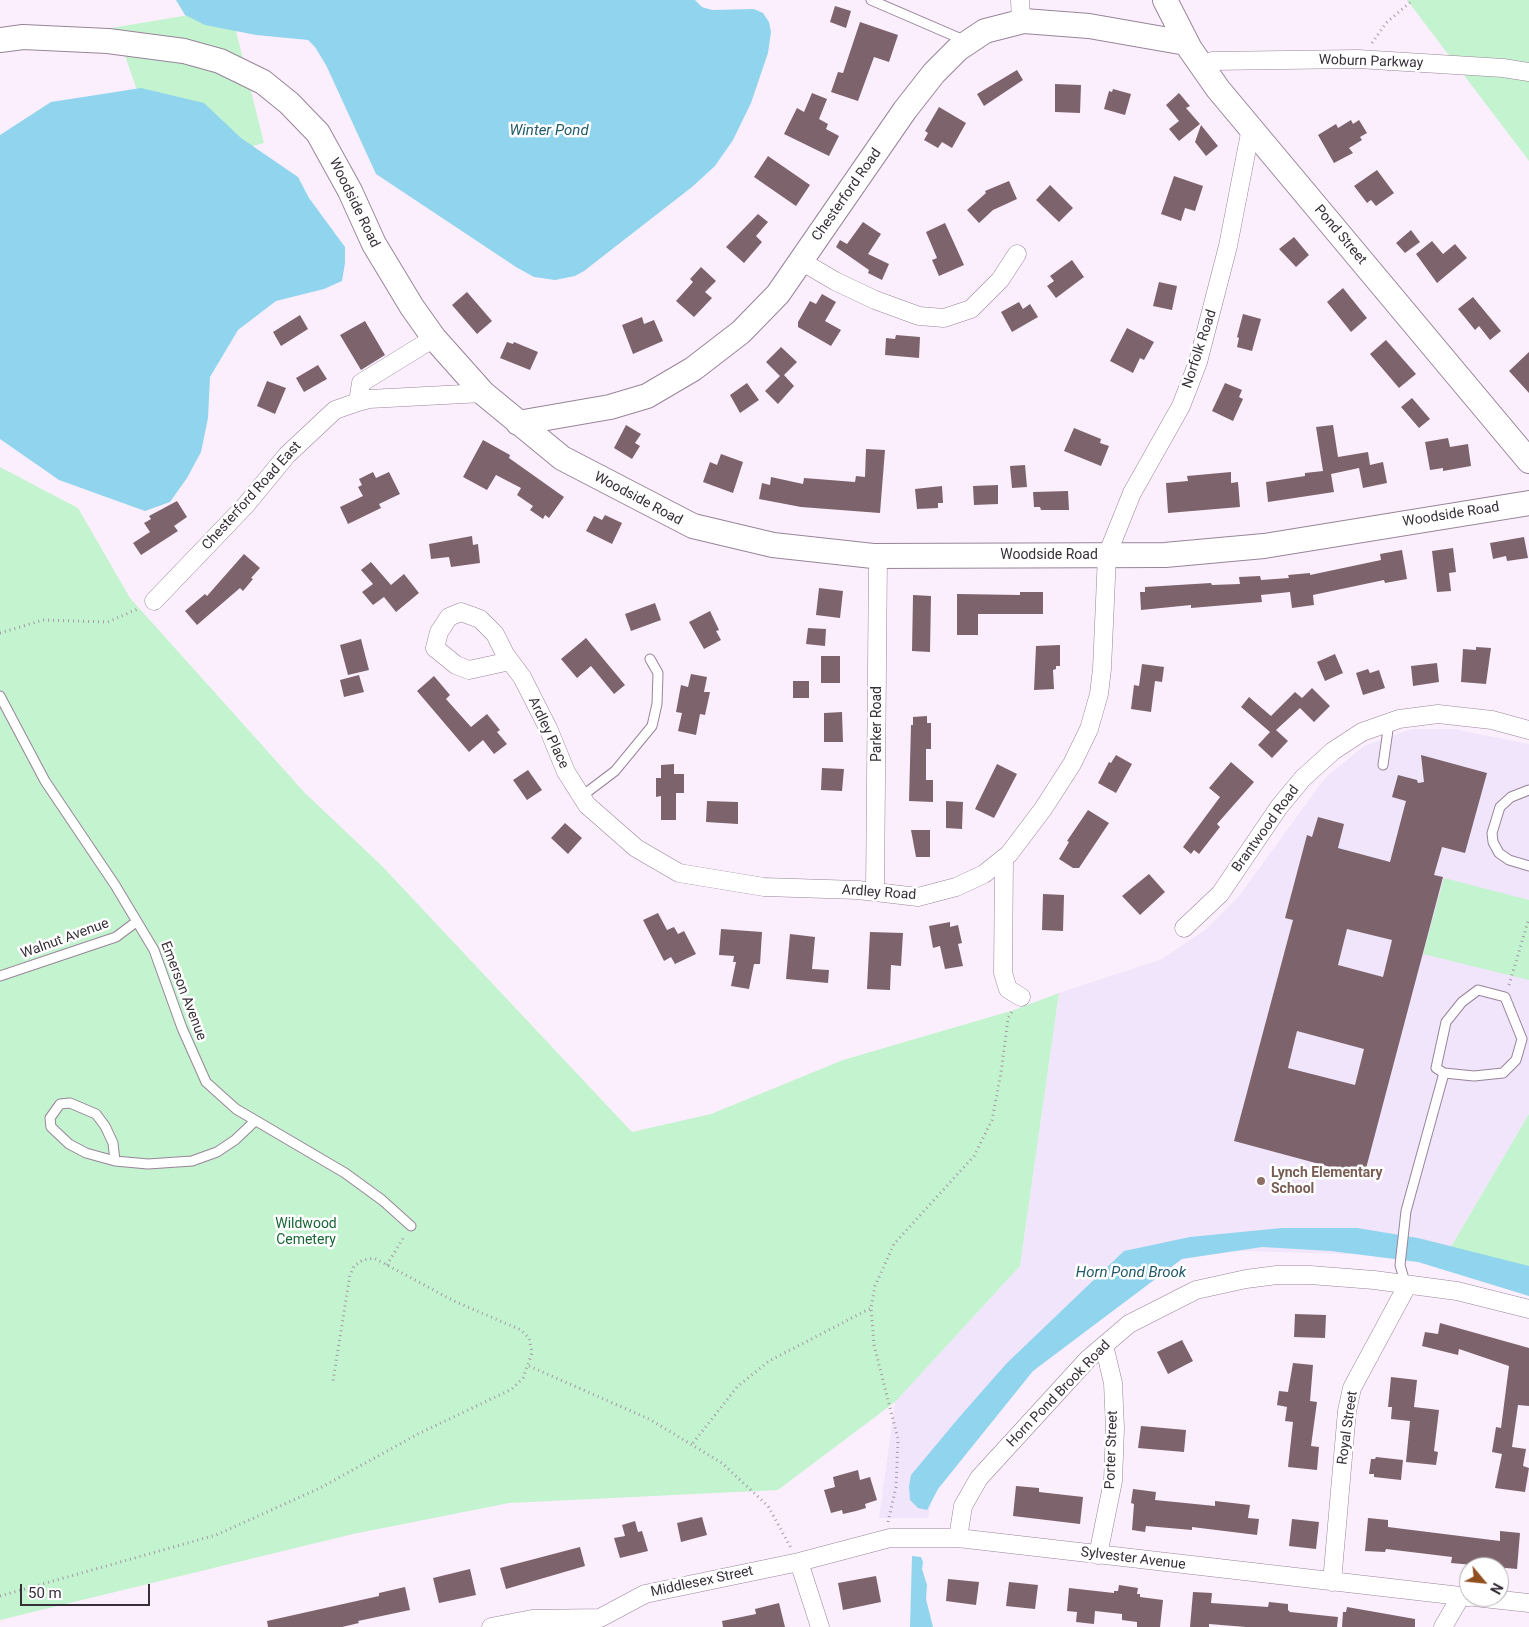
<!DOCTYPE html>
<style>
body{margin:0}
#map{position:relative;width:1529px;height:1627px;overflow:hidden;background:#fceffd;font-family:Roboto,sans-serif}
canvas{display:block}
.north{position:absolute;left:1459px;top:1557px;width:50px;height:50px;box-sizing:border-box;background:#fff;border:1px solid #afacaf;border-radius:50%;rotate:118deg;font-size:14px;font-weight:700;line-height:20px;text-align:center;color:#372f38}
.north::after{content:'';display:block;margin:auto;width:18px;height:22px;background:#914e1f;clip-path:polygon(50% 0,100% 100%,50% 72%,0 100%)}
.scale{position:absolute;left:20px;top:1584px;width:130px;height:22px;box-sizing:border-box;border:2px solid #372f38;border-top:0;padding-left:6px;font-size:15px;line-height:18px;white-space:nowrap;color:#372f38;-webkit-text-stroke:4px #fff;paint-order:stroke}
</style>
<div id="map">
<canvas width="1529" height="1627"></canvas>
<div class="north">N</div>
<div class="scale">50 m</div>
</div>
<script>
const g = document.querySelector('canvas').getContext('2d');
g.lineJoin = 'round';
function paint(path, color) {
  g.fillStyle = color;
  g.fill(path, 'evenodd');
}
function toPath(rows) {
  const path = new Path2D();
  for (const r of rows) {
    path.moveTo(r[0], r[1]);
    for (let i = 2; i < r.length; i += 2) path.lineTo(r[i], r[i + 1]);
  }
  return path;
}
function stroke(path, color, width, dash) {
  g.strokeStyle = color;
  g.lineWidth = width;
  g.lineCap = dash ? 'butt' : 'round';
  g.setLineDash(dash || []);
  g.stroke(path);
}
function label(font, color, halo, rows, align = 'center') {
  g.font = font + ' Roboto,sans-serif';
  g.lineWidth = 5;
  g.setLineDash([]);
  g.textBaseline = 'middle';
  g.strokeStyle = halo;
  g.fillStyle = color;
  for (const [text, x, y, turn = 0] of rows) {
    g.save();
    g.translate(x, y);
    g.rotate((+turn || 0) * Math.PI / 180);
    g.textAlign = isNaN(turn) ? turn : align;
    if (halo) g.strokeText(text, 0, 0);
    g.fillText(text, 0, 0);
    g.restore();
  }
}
paint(toPath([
 [1412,729,1453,729,1529,744,1529,1114,1445,1257,1179,1249,1069,1321,938,1470,928,1518,879,1518,895,1402,1020,1266,1059,993,1162,959,1205,930,1239,896,1325,778,1364,746]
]), '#f0e5fa');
paint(toPath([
 [1407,0,1529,0,1529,161],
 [195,14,236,31,264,143,224,154,138,93,124,53,87,32],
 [0,467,78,508,130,598,305,793,381,865,632,1132,711,1114,843,1060,1014,1010,1059,993,1020,1266,895,1402,778,1490,509,1503,353,1534,0,1620],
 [1444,878,1529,900,1529,980,1423,954],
 [1529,1114,1529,1296,1445,1257]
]), '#c4f3cf');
paint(toPath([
 [176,0,695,0,702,7,712,10,754,9,763,13,769,22,771,32,768,53,751,103,733,140,715,166,692,187,584,271,575,276,555,280,534,277,516,267,376,174,326,65,315,47,308,40,256,35,205,25,185,15],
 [141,88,204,103,241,138,298,177,309,198,345,247,345,263,342,281,324,289,276,301,238,330,210,377,208,418,201,452,187,478,170,502,145,511,59,480,0,439,0,135,51,102],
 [1282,1228,1357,1228,1418,1238,1529,1266,1529,1296,1418,1262,1331,1251,1262,1247,1182,1259,1033,1371,938,1489,927,1510,918,1508,910,1500,909,1486,911,1475,962,1414,1007,1363,1124,1251,1190,1237],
 [912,1556,921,1557,923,1562,922,1569,927,1585,926,1599,933,1627,910,1627]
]), '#90d5ed');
paint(toPath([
 [835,6,851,11,846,28,830,22],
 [860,22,898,35,889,62,874,57,858,101,831,92,838,72,843,73],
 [1017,70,1023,80,984,106,977,94],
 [1055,84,1081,85,1080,113,1055,112],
 [1113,89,1131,94,1125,115,1104,109,1109,91,1112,92],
 [812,93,827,99,819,119,828,124,826,129,839,136,829,156,784,134,797,108,804,112],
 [1179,93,1190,106,1186,108,1200,124,1179,141,1169,129,1179,121,1166,105],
 [939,107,966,123,952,148,942,142,938,148,924,140,928,133,925,131],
 [1351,120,1353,124,1359,120,1367,133,1360,137,1362,140,1349,148,1353,153,1334,163,1318,135,1336,124,1338,128],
 [1201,125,1218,146,1206,156,1195,142],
 [768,156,810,185,796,206,754,177],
 [1377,170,1394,193,1376,206,1371,200,1367,203,1354,186],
 [1174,176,1203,186,1195,211,1185,208,1181,221,1161,214],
 [1009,181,1017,199,993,210,979,223,967,210,986,193,985,191],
 [1050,185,1073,208,1059,222,1036,200],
 [758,214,768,222,756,236,762,242,744,263,726,247],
 [863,222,881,234,868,254,889,264,882,280,868,273,869,270,836,247,840,240,847,244],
 [945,223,964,265,939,276,932,260,937,258,926,232],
 [1411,230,1420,242,1405,253,1396,243],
 [1294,237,1309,255,1296,267,1279,249],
 [1432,241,1443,254,1455,244,1467,258,1437,283,1416,254],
 [1072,260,1084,277,1056,298,1047,286,1054,281,1050,276],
 [701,267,716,281,705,292,712,298,694,317,676,301,693,282,690,279],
 [1159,282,1177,286,1172,310,1153,306],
 [1343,288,1367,318,1351,332,1327,302],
 [467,292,492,321,477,334,452,305],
 [822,294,836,302,825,321,841,330,831,346,798,327,798,322,810,301,816,304],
 [1473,297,1501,331,1490,340,1479,326,1475,330,1458,309],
 [1019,302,1023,309,1030,304,1038,317,1012,332,1001,312],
 [1243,314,1261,319,1252,351,1237,347,1239,338,1237,337],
 [300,315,308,329,281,346,273,332],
 [642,317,644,324,654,320,663,341,633,354,622,325],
 [365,321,385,355,361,370,340,335],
 [1127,328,1154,342,1144,360,1140,358,1133,373,1110,361],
 [896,335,920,337,919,358,885,355,886,338,895,339],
 [1386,340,1416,374,1399,388,1370,354],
 [507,342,513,344,514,342,538,352,530,370,500,358],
 [781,347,797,362,784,375,794,386,778,404,765,391,780,376,766,362],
 [1529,352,1529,393,1509,371],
 [318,365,327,379,304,392,296,378],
 [267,381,286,388,275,414,257,406],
 [747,383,759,400,740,413,730,395],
 [1225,383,1242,390,1239,397,1243,399,1233,421,1212,411],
 [1412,398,1430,419,1419,428,1401,407],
 [626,425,641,434,635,443,640,446,632,459,614,448],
 [1333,425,1338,457,1368,452,1370,465,1383,462,1387,483,1363,488,1359,468,1331,474,1334,492,1268,502,1266,482,1305,476,1305,473,1323,471,1316,427],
 [1074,428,1101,439,1100,443,1109,446,1101,466,1064,451],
 [1448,438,1450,447,1468,444,1471,466,1443,471,1443,468,1430,470,1425,442],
 [483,440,510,455,509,458,564,497,549,518,545,515,543,519,530,510,533,506,517,495,521,488,496,475,487,490,463,477],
 [866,449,885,450,880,513,801,507,759,499,762,483,770,485,771,477,803,484,804,478,855,482,856,476,865,477],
 [721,454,743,462,733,493,703,482,710,462,717,465],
 [1025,465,1027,487,1012,488,1010,466],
 [373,472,376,478,389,472,400,494,379,504,381,508,348,524,340,507,363,496,358,487,362,485,359,479],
 [1231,472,1231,483,1238,482,1240,507,1168,513,1166,483,1188,481,1187,476],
 [998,485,998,504,974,505,973,486],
 [942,486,943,503,938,503,938,508,917,509,915,489],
 [1068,491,1069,510,1041,510,1040,507,1034,507,1033,492],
 [177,501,187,517,174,526,178,531,141,555,133,543,150,532,144,523,151,519,149,516],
 [605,515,622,523,612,544,586,531,594,516,602,520],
 [472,536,473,545,478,544,480,563,451,567,449,557,431,559,429,544],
 [1524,537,1528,558,1507,561,1506,556,1493,559,1490,543],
 [1453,548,1456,572,1449,573,1451,591,1437,592,1432,551],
 [1402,550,1407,579,1385,583,1384,580,1313,595,1314,605,1292,608,1290,592,1261,595,1262,602,1191,608,1191,605,1141,610,1140,592,1145,592,1145,587,1211,583,1212,585,1240,584,1239,577,1260,576,1261,580,1289,578,1288,575,1310,573,1310,575,1381,560,1380,554],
 [244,554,260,568,251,578,253,579,243,591,240,588,197,625,185,611,205,594,207,596],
 [371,562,391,585,404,574,419,593,396,612,384,597,373,605,362,592,373,584,361,570],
 [819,588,843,591,840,618,816,615],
 [1020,592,1043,592,1043,614,978,614,978,635,957,635,957,594,1020,595],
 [913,595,931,596,930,652,912,651],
 [655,603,661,620,631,631,625,614],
 [710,611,719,630,716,631,721,640,704,649,689,622],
 [808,628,826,629,825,646,806,644],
 [586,638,625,685,614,694,591,666,577,678,561,659],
 [361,639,369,670,348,675,340,645],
 [1060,645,1060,666,1056,666,1056,669,1053,670,1054,689,1034,690,1036,646],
 [1476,647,1491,648,1486,684,1461,682,1463,649,1476,650],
 [1335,654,1343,673,1325,681,1317,662],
 [821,656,840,656,840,683,821,683],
 [1437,663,1439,682,1413,686,1411,666],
 [1142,664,1164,667,1162,682,1155,681,1151,712,1131,709,1134,685,1139,686],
 [1368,669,1370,673,1379,670,1385,688,1363,695,1356,673],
 [691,674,707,677,704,692,710,692,705,715,700,714,696,735,678,731,682,713,676,712,681,685,688,687],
 [359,675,364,692,344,697,340,680],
 [434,676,450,695,446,699,471,727,487,714,500,730,497,732,507,744,494,754,483,740,469,752,417,691],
 [793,681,809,681,809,698,793,698],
 [1312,688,1330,706,1314,722,1300,708,1276,730,1288,741,1272,758,1258,745,1270,732,1241,707,1249,697,1271,716,1295,692,1302,698],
 [842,712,843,742,824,742,824,713],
 [927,716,927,723,931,723,931,749,926,749,926,780,933,780,933,802,909,801,911,725,913,725,913,717],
 [1116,755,1132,764,1116,793,1098,783,1109,762,1111,763],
 [1421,755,1487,773,1465,853,1442,847,1434,875,1443,877,1364,1176,1234,1141,1293,920,1285,918,1307,835,1312,837,1318,817,1344,824,1338,848,1390,862,1406,801,1392,797,1398,775,1417,780,1418,783,1424,782],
 [1347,929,1392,940,1383,977,1338,965],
 [1297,1031,1364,1049,1355,1085,1288,1068],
 [1231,762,1254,782,1217,824,1220,827,1199,854,1194,850,1191,854,1183,847,1220,797,1209,788],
 [674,764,674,774,684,774,684,793,676,793,676,820,661,820,661,796,656,797,656,778,661,778,661,765],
 [997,764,1017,774,994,818,975,809],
 [822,768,844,769,842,791,821,790],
 [528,770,542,790,527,800,513,780],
 [707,801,738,802,738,824,706,822],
 [946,801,963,802,962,829,946,828],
 [1088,810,1109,823,1079,868,1073,868,1059,859,1069,842,1067,841],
 [565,823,582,838,568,854,551,838],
 [911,830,930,830,930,857,916,857],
 [1149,874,1165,892,1140,915,1122,896],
 [1043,894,1064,895,1063,931,1042,930],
 [658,913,667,930,674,927,678,934,684,931,696,954,675,964,671,957,664,961,643,920],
 [950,922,950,927,958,925,962,943,958,944,963,966,945,969,940,946,933,948,929,926],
 [721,929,762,932,760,964,754,964,749,989,731,986,736,962,733,962,734,956,719,955],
 [870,932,903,933,901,966,891,965,890,990,867,989],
 [790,934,815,937,812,969,829,970,828,983,786,979],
 [1295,1314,1326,1315,1325,1338,1294,1337],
 [1440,1323,1529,1348,1529,1406,1518,1405,1512,1447,1526,1449,1523,1466,1529,1468,1525,1492,1495,1488,1502,1454,1492,1452,1496,1427,1501,1428,1509,1366,1459,1349,1458,1355,1422,1346,1425,1332,1438,1334],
 [1182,1340,1193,1361,1168,1374,1157,1352],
 [1293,1363,1313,1365,1310,1401,1317,1402,1311,1446,1319,1447,1317,1470,1288,1467,1293,1422,1285,1421,1287,1407,1277,1405,1279,1391,1288,1392],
 [1391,1377,1417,1380,1414,1407,1439,1410,1434,1451,1438,1452,1436,1465,1406,1462,1410,1421,1391,1419,1392,1407,1388,1407],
 [1141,1426,1186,1430,1184,1452,1138,1448],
 [1376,1457,1403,1460,1401,1480,1374,1477,1374,1474,1369,1474,1371,1459,1375,1459],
 [858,1470,860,1480,870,1477,877,1500,865,1504,866,1508,856,1511,843,1514,842,1510,831,1513,824,1490,835,1487,833,1477],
 [1016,1486,1039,1488,1039,1492,1083,1497,1080,1524,1013,1516],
 [1133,1489,1156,1492,1155,1500,1215,1506,1215,1501,1250,1505,1248,1518,1259,1519,1257,1535,1192,1527,1192,1530,1146,1526,1145,1532,1132,1530,1134,1504,1131,1503],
 [702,1517,707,1535,681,1542,677,1523],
 [1368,1518,1388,1520,1388,1527,1500,1541,1500,1531,1520,1533,1517,1569,1451,1563,1452,1557,1386,1549,1385,1552,1365,1551],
 [1292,1519,1319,1522,1316,1549,1289,1546],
 [635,1521,638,1532,642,1531,648,1551,620,1558,614,1538,625,1536,622,1525],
 [580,1547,585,1566,506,1589,500,1568],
 [470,1569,476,1595,439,1603,433,1578],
 [876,1576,881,1602,843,1610,838,1583],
 [948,1579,979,1582,976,1605,946,1601],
 [1009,1582,1038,1585,1035,1609,1006,1606],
 [1119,1585,1138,1588,1137,1594,1140,1594,1140,1597,1163,1600,1160,1627,1137,1627,1137,1622,1122,1620,1122,1614,1095,1611,1094,1624,1076,1622,1077,1612,1067,1611,1069,1588,1114,1593,1114,1591,1118,1591],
 [405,1587,410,1610,358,1621,359,1623,342,1627,268,1627,267,1621,379,1596,379,1593],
 [1193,1592,1212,1593,1211,1603,1268,1607,1269,1602,1288,1604,1288,1610,1290,1612,1338,1617,1337,1627,1246,1627,1209,1624,1209,1627,1190,1627],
 [779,1603,785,1627,723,1627,722,1621,756,1614,755,1609],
 [1347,1607,1415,1619,1415,1627,1342,1627,1343,1612,1346,1612]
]), '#7d636c');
const lane = toPath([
 [871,0,966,41],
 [0,696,45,781,115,885,154,950,182,1028,206,1082,236,1109,345,1173,382,1200,411,1226],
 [1383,765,1389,723],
 [1529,790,1511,797,1500,807,1492,833,1493,842,1499,853,1509,860,1529,866],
 [582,796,615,771,652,726,657,704,658,673,650,659],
 [0,976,116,937,136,922],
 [115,1161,113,1143,105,1126,96,1114,70,1103,60,1104,50,1118,51,1127,69,1144,86,1153,115,1161,148,1164,192,1161,217,1152,235,1140,255,1121],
 [1406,1286,1400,1265,1406,1211,1444,1073,1436,1068,1446,1022,1462,1002,1478,990,1505,997,1522,1039,1516,1060,1503,1073,1474,1076,1444,1073]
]);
const street = toPath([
 [1020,0,1021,22],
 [1212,61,1358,59,1503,68,1529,72],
 [801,261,835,281,875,300,919,316,944,318,971,309,1000,280,1017,254],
 [358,402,369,399,483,393],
 [154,601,245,506,287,455,335,410,358,402,361,383,434,338],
 [510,661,469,670,456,665,435,648,439,632,449,617,461,612,480,619,495,634,505,654,510,661,522,677,548,728,566,772,587,805,636,848,679,873,764,887,858,890,918,897,956,887,984,874,1009,854,1043,809,1072,764,1089,729,1099,694,1102,669,1107,555,1132,493,1181,406,1198,362,1228,246,1251,128],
 [1004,858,1003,973,1008,989,1021,997],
 [875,892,878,556],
 [1184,928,1220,894,1279,807,1303,778,1333,751,1362,732,1399,719,1438,714,1492,720,1529,730],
 [958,1538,963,1506,979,1478,1088,1359,1129,1324,1196,1290,1246,1279,1277,1275,1310,1275,1374,1280,1457,1291,1529,1309],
 [1098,1555,1113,1481,1115,1428,1113,1383,1104,1345],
 [799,1562,820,1627],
 [1332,1582,1347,1411,1352,1388,1407,1286],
 [1474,1597,1529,1603],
 [491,1627,532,1619,600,1618,645,1594,799,1562,890,1538,958,1538,1469,1597],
 [1443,1627,1461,1596]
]);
const secondary = toPath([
 [1165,0,1190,49,1218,89,1529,461],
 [0,40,23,37,108,41,184,51,220,61,263,82,289,103,318,133,350,191,374,244,412,307,434,338,483,393,562,458,693,526,773,545,873,556,1165,555,1264,546,1529,503],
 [518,423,610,407,647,396,693,369,741,332,778,294,905,110,934,73,958,49,985,31,1024,21,1089,26,1186,43]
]);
stroke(lane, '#988499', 11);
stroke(street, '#988499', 19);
stroke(secondary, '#988499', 26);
stroke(toPath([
 [1372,43,1386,23,1413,0],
 [0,633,43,620,108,622,140,608],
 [1509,985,1529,918],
 [387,1265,405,1235],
 [529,1366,649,1419,722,1463,768,1506,791,1548],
 [693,1443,737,1387,769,1361,871,1308],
 [888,1522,896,1487,898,1439,874,1345,871,1308,875,1286,894,1244,974,1156,992,1120,1001,1073,1008,1018,1012,1012],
 [0,1596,216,1535,320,1488,418,1434,512,1389,523,1378,532,1353,529,1338,521,1330,454,1301,374,1258,363,1260,354,1266,350,1275,333,1381]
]), '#a499a5', 3, [1, 4]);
stroke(lane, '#fff', 9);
stroke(street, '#fff', 18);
stroke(secondary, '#fff', 24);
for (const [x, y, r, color] of [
 [1261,1181,5,"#8d6e63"]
]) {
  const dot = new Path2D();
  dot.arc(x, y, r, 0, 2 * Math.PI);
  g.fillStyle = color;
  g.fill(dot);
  stroke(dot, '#fff', 2);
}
label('14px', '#372f38', '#fff', [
 ["Woburn Parkway",1371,62,2],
 ["Chesterford Road",847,195,-55],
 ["Woodside Road",354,203,64],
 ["Pond Street",1340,235,50],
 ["Norfolk Road",1200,349,-72],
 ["Chesterford Road East",252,496,-48],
 ["Woodside Road",638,499,28],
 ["Woodside Road",1451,515,-9],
 ["Woodside Road",1049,555],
 ["Parker Road",877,724,-90],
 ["Ardley Place",548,733,65],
 ["Brantwood Road",1266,829,-54],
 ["Ardley Road",879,893,4],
 ["Walnut Avenue",65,939,-20],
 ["Emerson Avenue",183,991,69],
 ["Horn Pond Brook Road",1059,1394,-46],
 ["Royal Street",1348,1428,-82],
 ["Porter Street",1112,1450,-88],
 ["Sylvester Avenue",1133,1559,7],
 ["Middlesex Street",702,1582,-12]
]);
label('bold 14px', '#785e54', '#fff', [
 ["Lynch Elementary",1271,1173],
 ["School",1271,1189]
], 'left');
label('14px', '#196738', '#fff', [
 ["Wildwood",306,1224],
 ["Cemetery",306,1240]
]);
label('italic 15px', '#235b6c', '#fff', [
 ["Winter Pond",549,131],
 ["Horn Pond Brook",1131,1273]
]);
</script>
